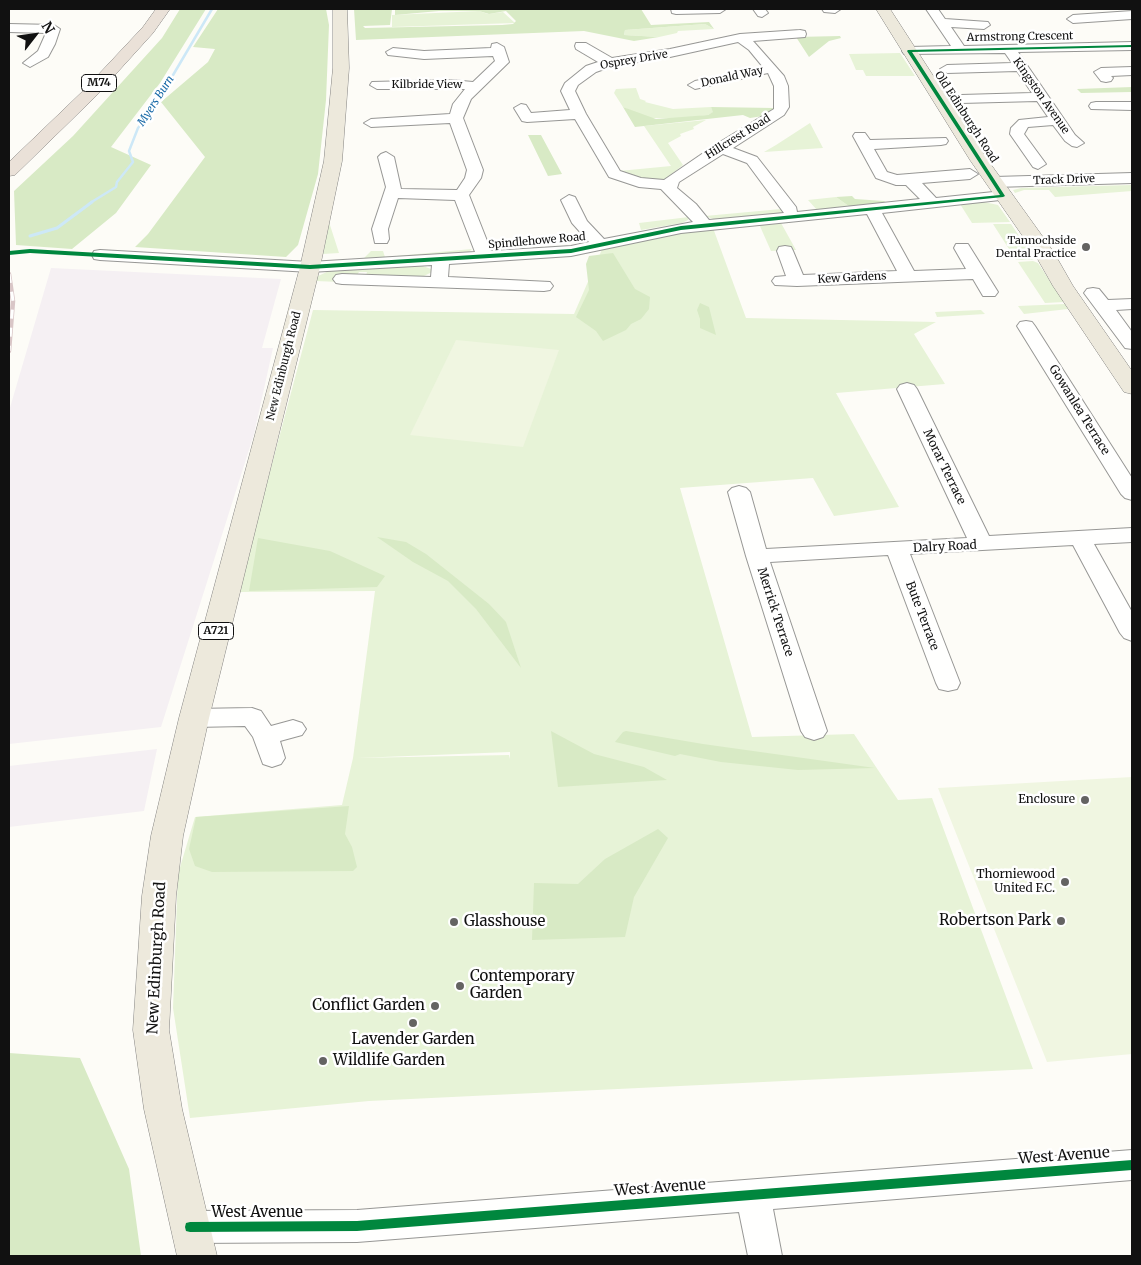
<!DOCTYPE html>
<style>
body{margin:0}
#map{position:relative;width:1141px;height:1265px;overflow:hidden;background:#fdfcf7;font-family:Merriweather,serif}
canvas{display:block}
.frame{position:absolute;inset:0;border:10px solid #111;pointer-events:none}
.north{position:absolute;left:10px;top:10px;width:50px;height:50px;-webkit-text-stroke:4px #fff;paint-order:stroke;rotate:60deg;font-size:14px;font-weight:700;line-height:20px;text-align:center;color:#111}
.north::after{content:'';display:block;margin:auto;width:18px;height:22px;background:#111;clip-path:polygon(50% 0,100% 100%,50% 72%,0 100%)}
</style>
<div id="map">
<canvas width="1141" height="1265"></canvas>
<div class="frame"></div>
<div class="north">N</div>
</div>
<script>
const g = document.querySelector('canvas').getContext('2d');
g.lineJoin = 'round';
function paint(path, color) {
  g.fillStyle = color;
  g.fill(path, 'evenodd');
}
function toPath(rows) {
  const path = new Path2D();
  for (const r of rows) {
    path.moveTo(r[0], r[1]);
    for (let i = 2; i < r.length; i += 2) path.lineTo(r[i], r[i + 1]);
  }
  return path;
}
function stroke(path, color, width, dash) {
  g.strokeStyle = color;
  g.lineWidth = width;
  g.lineCap = dash ? 'butt' : 'round';
  g.setLineDash(dash || []);
  g.stroke(path);
}
function label(font, color, halo, rows, align = 'center') {
  g.font = font + ' Merriweather,serif';
  g.lineWidth = 5;
  g.setLineDash([]);
  g.textBaseline = 'middle';
  g.strokeStyle = halo;
  g.fillStyle = color;
  for (const [text, x, y, turn = 0] of rows) {
    g.save();
    g.translate(x, y);
    g.rotate((+turn || 0) * Math.PI / 180);
    g.textAlign = isNaN(turn) ? turn : align;
    if (halo) g.strokeText(text, 0, 0);
    g.fillText(text, 0, 0);
    g.restore();
  }
}
paint(toPath([
 [51,268,281,279,262,348,273,348,254,434,161,727,9,744,9,411],
 [157,749,144,811,9,827,9,766]
]), '#f5f0f3');
paint(toPath([
 [479,11,488,14,503,12,515,23,392,27,392,15],
 [705,24,714,29,678,31,677,33,659,37,624,35,625,30],
 [900,53,915,76,866,76,863,70,856,70,849,54],
 [636,88,640,99,646,101,645,102,673,109,711,107,714,112,708,115,682,118,648,118,623,107,614,93,616,89],
 [706,120,693,127,694,129,680,134,681,136,668,143,683,165,664,180,641,179,619,171,671,166,644,126],
 [810,123,823,148,764,152,776,145],
 [1132,185,1132,191,1055,197,1049,190,1024,190,1015,193,1013,190,1021,188],
 [836,197,850,207,817,210,808,200],
 [984,202,998,205,1010,222,972,223,960,204],
 [781,209,785,214,716,220,705,216],
 [689,217,688,220,682,223,641,230,639,223],
 [329,222,339,253,323,254],
 [778,222,781,223,796,250,771,251,759,224],
 [993,224,1011,224,1034,258,1032,260,1016,260],
 [713,228,746,318,936,322,914,334,945,384,836,393,899,507,834,516,813,478,680,488,752,737,854,734,898,800,932,798,1033,1069,369,1101,190,1118,173,1008,178,874,195,817,342,805,353,758,375,591,238,592,313,310,574,314,603,247,660,235],
 [510,752,510,759,509,755,357,758],
 [472,249,468,253,367,259,364,258,371,251,383,251,385,257],
 [1033,261,1038,263,1064,302,1045,303,1018,262],
 [423,266,431,269,432,272,420,278,366,275,367,272,359,272,357,275,339,282,316,281,318,276,329,271],
 [1065,304,1068,309,1024,314,1018,306],
 [981,310,985,314,937,317,935,312]
]), '#e7f3d7');
paint(toPath([
 [180,9,206,9,160,83,111,147,151,165,116,213,72,249,16,245,14,191,73,136,162,38],
 [218,9,326,9,329,25,326,100,318,174,298,245,286,257,135,247,148,234,205,157,161,102,208,62,215,49,193,47],
 [354,9,392,9,390,25,363,26,365,28,502,25,513,24,516,21,506,11,489,14,479,11,439,11,395,15,395,9,641,9,651,25,709,22,714,29,705,24,625,30,624,35,659,37,634,41,584,31,356,40],
 [840,36,841,38,829,41,809,57,796,37],
 [1132,87,1132,92,1081,93,1077,89],
 [623,107,656,119,708,115,713,112,711,107,774,108,763,116,750,118,743,115,635,127],
 [528,135,541,135,562,174,548,176],
 [852,196,855,199,884,201,887,203,850,207,836,197],
 [613,253,635,289,650,297,649,309,641,319,631,324,626,330,603,341,596,331,576,317,589,290,586,264,589,256],
 [700,303,709,307,716,335,700,328,700,319,697,310],
 [377,537,406,542,426,554,489,604,506,622,521,668,476,609,448,581,413,562],
 [258,538,330,551,385,576,377,587,249,591],
 [551,731,594,754,644,767,667,780,558,787],
 [626,731,703,744,875,768,798,770,721,762,680,754,675,756,615,742,623,732],
 [349,806,345,834,352,847,357,867,353,871,212,872,195,866,189,849,196,817],
 [658,829,668,838,634,897,625,937,532,940,534,883,578,884,605,859],
 [9,1053,80,1058,129,1169,141,1256,9,1256]
]), '#d8eac5');
paint(toPath([
 [456,340,559,350,523,447,410,435],
 [1132,777,1132,1054,1047,1062,938,788]
]), '#f0f6e1');
stroke(toPath([
 [90,203,116,187,117,182,133,162,129,151,138,128,153,109,212,9]
]), '#cde8f7', 2.5);
stroke(toPath([
 [30,236,57,228,92,202]
]), '#cde8f7', 3);
const minor = toPath([
 [671,9,726,9,720,13,676,14,672,13,671,9],
 [753,9,765,9,768,13,762,17,758,16,753,9],
 [822,9,841,9,835,13,824,12,822,9],
 [926,9,938,9,945,19,988,22,990,25,984,29,951,27,964,46,1132,42,1132,50,1018,52,1075,135,1084,143,1077,147,1072,146,1065,141,1053,125,1028,127,1024,134,1046,164,1038,169,1033,167,1010,134,1011,128,1019,120,1048,117,1037,101,961,103,954,99,961,95,1032,93,1017,71,947,73,940,69,947,65,1012,63,1005,53,904,54,902,51,904,48,909,47,951,46,926,9],
 [1132,11,1132,19,1073,23,1067,19,1073,15,1132,11],
 [9,24,54,25,60,29,55,44,48,57,30,67,23,63,38,51,46,33,9,32,9,24],
 [800,30,805,31,806,34,805,37,753,41,784,76,788,86,789,107,784,115,733,148,757,157,796,207,797,212,920,199,906,185,896,185,876,178,853,136,855,133,865,133,870,140,946,138,948,141,946,144,941,145,874,149,887,172,897,175,970,169,978,174,970,179,922,183,936,198,1003,191,1011,196,1009,199,882,213,914,271,966,269,954,248,956,244,968,244,998,292,995,296,983,296,973,279,797,286,775,285,772,281,775,277,786,276,777,251,779,247,785,246,791,247,793,251,803,275,897,271,867,214,681,233,571,256,449,264,448,277,550,282,553,286,550,290,544,291,342,284,336,283,333,279,336,275,342,274,431,277,432,265,310,272,100,260,94,259,92,255,94,251,100,250,310,262,475,252,455,200,398,198,388,229,389,239,387,243,375,243,372,229,386,187,378,157,381,154,386,152,394,157,401,189,457,190,465,178,467,170,450,123,371,127,364,123,371,119,450,114,453,104,465,89,377,89,370,85,372,82,451,80,473,82,495,61,493,56,424,59,388,55,386,52,393,48,424,51,491,48,492,44,497,43,504,47,509,62,471,99,463,118,483,170,481,178,469,195,491,251,571,246,589,242,572,223,561,200,569,195,575,197,587,221,604,239,693,222,661,189,639,187,609,177,575,119,527,122,522,121,514,108,521,104,526,105,531,113,570,110,561,91,565,83,586,66,598,62,576,49,575,46,576,43,586,43,612,58,670,49,740,34,800,30],
 [738,42,749,50,763,67,695,81,688,85,695,89,768,73,774,86,774,109,715,145,664,180,641,178,620,171,586,114,575,91,578,85,596,72,613,66,670,57,738,42],
 [723,154,747,163,784,213,709,220,696,204,677,188,679,182,723,154],
 [1132,67,1132,75,1111,76,1113,78,1111,81,1106,82,1101,81,1094,72,1101,68,1132,67],
 [1096,102,1132,102,1132,110,1091,109,1089,106,1091,103,1096,102],
 [1132,173,1132,183,995,187,987,182,995,177,1132,173],
 [1093,288,1099,289,1108,300,1132,299,1132,309,1116,310,1132,332,1132,349,1125,348,1084,293,1087,289,1093,288],
 [1026,321,1032,322,1035,326,1132,478,1132,500,1125,498,1121,494,1017,326,1020,322,1026,321],
 [907,383,914,385,917,389,989,536,1132,528,1132,542,1094,544,1132,612,1132,641,1124,638,1120,633,1073,545,910,554,960,683,957,689,948,691,939,689,936,683,888,555,770,562,827,731,823,737,814,740,805,737,801,731,746,556,728,492,732,488,739,486,746,488,750,492,766,549,967,538,897,389,900,385,907,383],
 [252,708,261,711,271,726,293,720,302,723,306,729,302,735,280,741,285,758,281,764,272,767,263,764,253,737,245,726,194,727,185,724,181,718,185,712,194,709,252,708],
 [1132,1150,1132,1180,773,1209,782,1256,748,1256,739,1212,357,1242,190,1243,178,1238,173,1227,178,1216,190,1211,357,1210,1132,1150]
]);
const major = toPath([
 [333,9,347,9,349,68,342,161,320,267,209,718,183,836,176,896,169,1030,182,1109,217,1256,177,1256,144,1109,133,1030,142,896,151,836,179,718,300,267,324,161,333,68,333,9],
 [876,9,890,9,987,159,1053,251,1073,286,1132,371,1132,394,1124,392,1053,286,1033,251,970,160,876,9]
]);
const highway = toPath([
 [156,9,170,9,153,33,95,97,15,175,9,176,9,162,83,91,143,27,156,9]
]);
stroke(minor, '#979795', 2);
stroke(major, '#858482', 1);
stroke(highway, '#858482', 1);
paint(minor, '#fffffe');
paint(major, '#ede9dc');
paint(highway, '#eae1d8');
const rail = toPath([
 [9,274,13,301,9,351]
]);
stroke(rail, '#d9c6c7', 4.5);
stroke(rail, '#fff', 3, [9]);
paint(toPath([
 [1132,45,1132,47,912,52,1005,196,1003,197,681,230,571,253,310,269,30,253,9,255,9,251,30,249,310,265,571,249,681,226,1000,195,907,51,908,50,1132,45],
 [1132,1160,1132,1170,357,1231,190,1232,186,1231,185,1227,186,1223,190,1222,357,1221,1132,1160]
]), '#00873e');
for (const [x, y, r, color] of [
 [1086,247,5,"#646362"],
 [1085,800,5,"#646362"],
 [1065,882,5,"#646362"],
 [1061,921,5,"#646362"],
 [454,922,5,"#646362"],
 [460,986,5,"#646362"],
 [435,1006,5,"#646362"],
 [413,1023,5,"#646362"],
 [323,1061,5,"#646362"]
]) {
  const dot = new Path2D();
  dot.arc(x, y, r, 0, 2 * Math.PI);
  g.fillStyle = color;
  g.fill(dot);
  stroke(dot, '#fff', 2);
}
label('11px', '#111', '#fff', [
 ["Armstrong Crescent",1020,37,-1],
 ["Osprey Drive",634,60,-10],
 ["Donald Way",732,77,-12],
 ["Kilbride View",427,85],
 ["Kingston Avenue",1041,96,55],
 ["Old Edinburgh Road",966,117,57],
 ["Hillcrest Road",738,137,-32],
 ["Track Drive",1064,180,-2],
 ["Spindlehowe Road",537,241,-5],
 ["Kew Gardens",852,278,-3],
 ["New Edinburgh Road",284,366,-76]
]);
for (const [x, y, w] of [
 [99,83,35],
 [216,631,35]
]) {
  const box = new Path2D();
  box.roundRect(x - w / 2, y - 8.5, w, 17, 4);
  g.fillStyle = '#fff';
  g.fill(box);
  stroke(box, '#111', 1);
}
label('bold 11px', '#111', null, [
 ["M74",99,83],
 ["A721",216,631]
]);
label('italic 11px', '#1768a6', '#fff', [
 ["Myers Burn",156,101,-57]
]);
label('11px', '#111', '#fff', [
 ["Tannochside",1076,241],
 ["Dental Practice",1076,254]
], 'right');
label('12px', '#111', '#fff', [
 ["Gowanlea Terrace",1079,410,58],
 ["Morar Terrace",944,467,64],
 ["Dalry Road",945,547,-3],
 ["Merrick Terrace",775,612,72],
 ["Bute Terrace",922,616,69]
]);
label('12px', '#111', '#fff', [
 ["Enclosure",1075,800],
 ["Thorniewood",1055,875],
 ["United F.C.",1055,889]
], 'right');
label('15px', '#111', '#fff', [
 ["Robertson Park",1051,921,"right"],
 ["Glasshouse",464,922],
 ["Contemporary",470,977],
 ["Garden",470,994],
 ["Conflict Garden",425,1006,"right"],
 ["Lavender Garden",413,1040,"center"],
 ["Wildlife Garden",333,1061]
], 'left');
label('15px', '#111', '#fff', [
 ["New Edinburgh Road",157,958,-87],
 ["West Avenue",1064,1156,-4],
 ["West Avenue",660,1188,-4],
 ["West Avenue",257,1213]
]);
</script>
